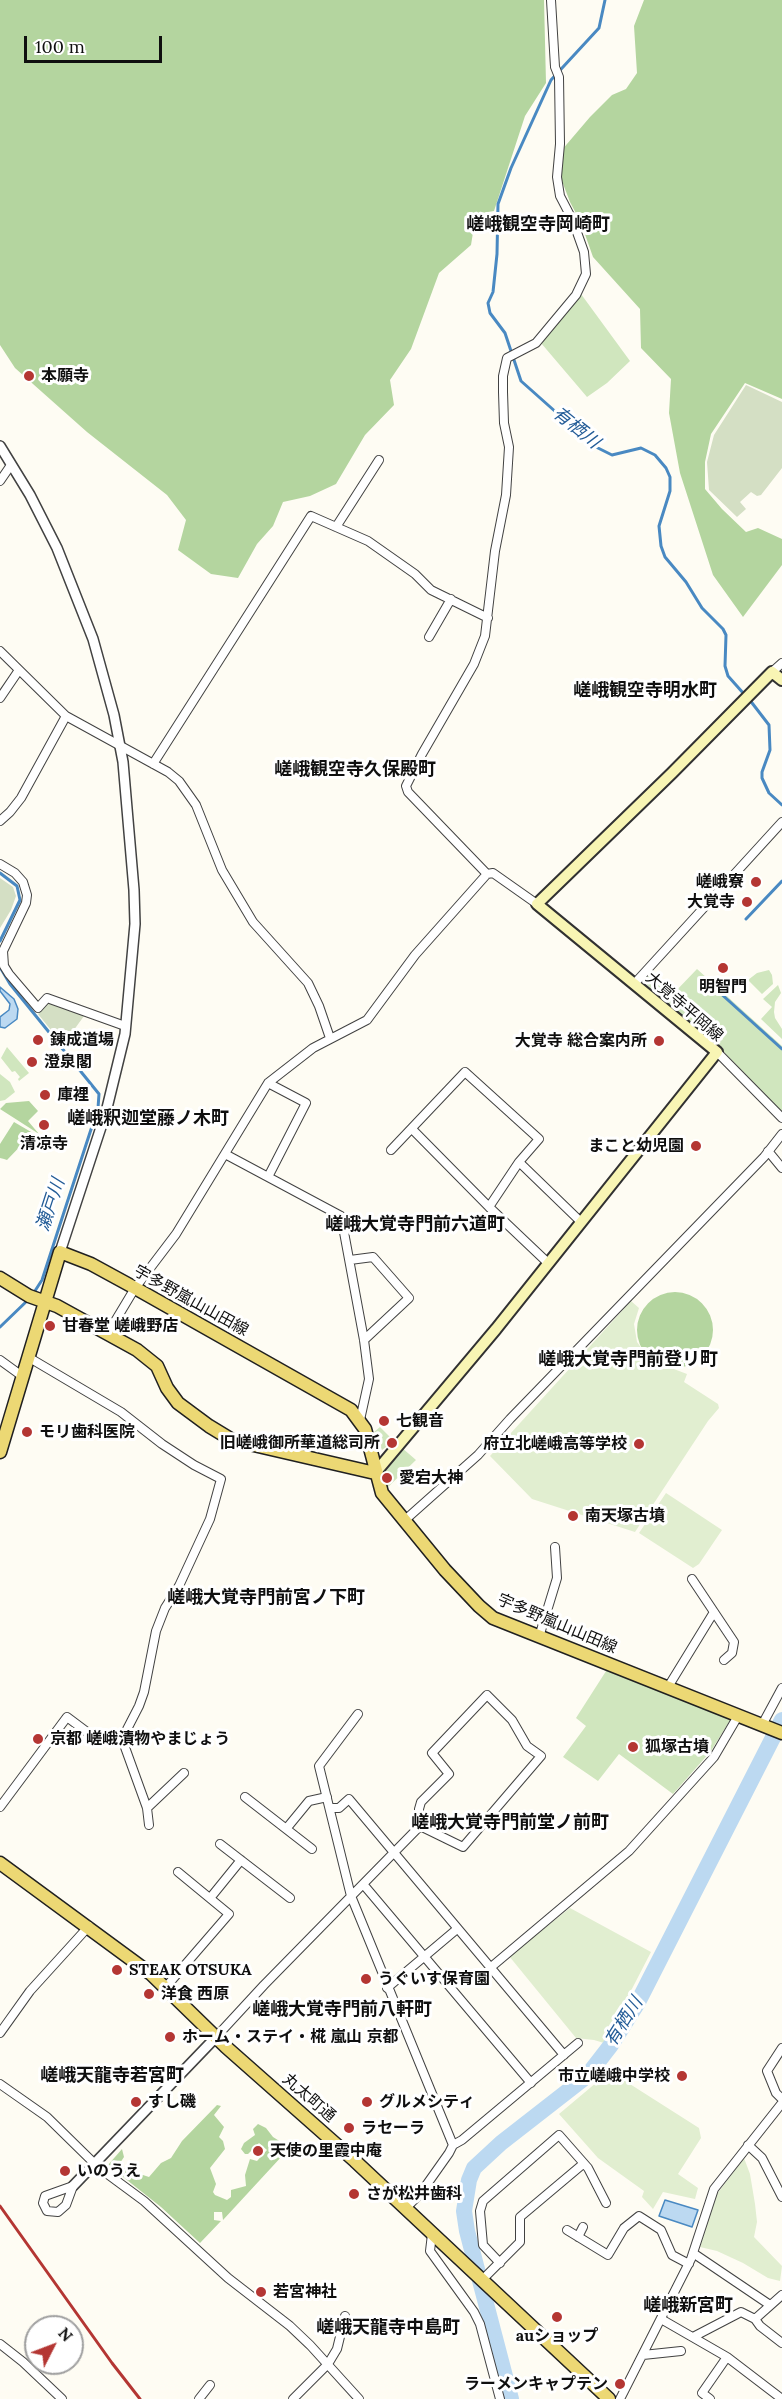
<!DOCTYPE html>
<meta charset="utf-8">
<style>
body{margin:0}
#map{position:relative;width:782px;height:2399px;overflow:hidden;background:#fefcf3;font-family:Lora,serif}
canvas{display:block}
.north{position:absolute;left:24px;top:2315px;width:60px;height:60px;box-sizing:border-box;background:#fff;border:2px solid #9f9f9f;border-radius:50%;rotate:48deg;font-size:16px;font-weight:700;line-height:24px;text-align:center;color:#0f0f0f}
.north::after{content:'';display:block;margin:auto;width:21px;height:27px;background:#b43633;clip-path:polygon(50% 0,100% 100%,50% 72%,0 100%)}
.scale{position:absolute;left:24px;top:36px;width:138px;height:27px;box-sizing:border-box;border:3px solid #0f0f0f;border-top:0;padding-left:8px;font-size:18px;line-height:21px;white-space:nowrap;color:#0f0f0f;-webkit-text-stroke:4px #fff;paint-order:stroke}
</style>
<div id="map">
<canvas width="782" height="2399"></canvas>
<div class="north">N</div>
<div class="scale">100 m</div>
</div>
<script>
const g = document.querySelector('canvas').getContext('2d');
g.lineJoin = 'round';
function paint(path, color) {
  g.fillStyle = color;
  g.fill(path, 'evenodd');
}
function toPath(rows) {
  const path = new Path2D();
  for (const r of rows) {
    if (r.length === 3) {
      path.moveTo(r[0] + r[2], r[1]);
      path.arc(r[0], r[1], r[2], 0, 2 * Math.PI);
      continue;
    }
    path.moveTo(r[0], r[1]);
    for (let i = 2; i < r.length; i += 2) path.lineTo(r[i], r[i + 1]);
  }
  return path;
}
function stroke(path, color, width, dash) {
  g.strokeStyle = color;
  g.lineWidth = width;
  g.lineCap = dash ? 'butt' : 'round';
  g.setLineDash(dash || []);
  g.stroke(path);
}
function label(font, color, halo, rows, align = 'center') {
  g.font = font + ' Lora,"Noto Sans JP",serif';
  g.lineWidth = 6;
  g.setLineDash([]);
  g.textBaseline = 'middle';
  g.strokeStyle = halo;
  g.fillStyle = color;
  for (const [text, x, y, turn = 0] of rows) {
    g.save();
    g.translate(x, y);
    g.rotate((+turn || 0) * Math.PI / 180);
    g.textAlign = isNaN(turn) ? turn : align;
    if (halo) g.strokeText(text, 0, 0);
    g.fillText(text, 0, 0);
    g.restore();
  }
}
paint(toPath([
 [581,294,630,361,607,383,587,397,541,343],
 [697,969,782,1046,782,1112,722,1050,645,983,649,974,672,995],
 [769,970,772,975,773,984,762,994,748,980,757,973],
 [778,985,781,993,775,1002,774,1012,775,1018,782,1029,782,1039,761,1019,772,1007,763,999],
 [7,1047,29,1073,19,1081,18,1079,20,1077,15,1071,12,1072,1,1058],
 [0,1074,10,1082,15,1092,5,1100,0,1101],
 [380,1427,394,1441,382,1450,374,1432],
 [401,1447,416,1460,387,1488,383,1471],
 [608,1668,732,1717,711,1751,673,1794,619,1754,598,1781,563,1757,586,1726,576,1718]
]), '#d0e6be');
paint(toPath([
 [0,0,544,0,546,83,525,116,494,211,476,214,471,245,439,273,411,349,390,380,394,405,365,435,336,484,310,496,283,502,273,526,257,544,238,578,211,574,178,550,186,520,167,495,87,432,15,368,0,345],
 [644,0,782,0,782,399,745,383,711,434,705,462,705,489,722,509,746,532,758,528,782,539,782,565,743,617,713,575,680,473,669,413,671,379,641,348,640,309,593,257,581,223,570,202,562,181,561,151,590,117,612,95,626,89,637,73,634,26],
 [29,1101,38,1111,28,1121,39,1134,0,1109,6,1103],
 [14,1122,38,1136,36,1140,30,1136,7,1160,4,1159,0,1158,0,1144],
 [675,1330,38],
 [217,2105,221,2106,214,2115,224,2127,219,2137,223,2141,225,2149,210,2168,216,2184,213,2192,215,2195,227,2200,231,2197,231,2190,246,2186,245,2175,250,2159,257,2161,267,2150,259,2143,248,2154,245,2154,241,2149,244,2143,255,2135,253,2129,258,2124,266,2128,273,2137,281,2142,283,2155,223,2220,222,2212,214,2212,214,2220,221,2221,200,2243,161,2207,108,2165,122,2149,124,2157,120,2163,131,2176,136,2177,140,2174,149,2177,161,2163,171,2158,182,2141]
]), '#b4d59f');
paint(toPath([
 [746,385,782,402,782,468,761,495,757,496,751,492,740,502,746,509,737,517,709,490,707,462,714,435],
 [0,878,13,887,16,896,11,910,0,928],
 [49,1002,84,1016,63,1045,38,1014]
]), '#d4dfc4');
paint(toPath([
 [631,1301,639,1308,634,1324,637,1342,650,1360,687,1374,684,1382,718,1404,719,1408,708,1421,635,1532,532,1499,490,1456],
 [666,1493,722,1530,699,1564,693,1568,639,1533],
 [570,1908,651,1952,604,2043,594,2040,576,2038,509,1956],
 [612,2067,624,2074,622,2079,699,2128,701,2138,678,2174,698,2188,695,2199,663,2192,653,2209,642,2197,644,2191,598,2158,559,2114,603,2077],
 [744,2158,750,2174,755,2204,757,2222,754,2237,782,2266,780,2281,768,2278,743,2263,717,2251,700,2247,717,2194]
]), '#e1eed0');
const water = toPath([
 [0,987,14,999,18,1009,17,1019,5,1028,0,1027,0,1017,9,1010,10,1004,0,991,0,987],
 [665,2200,698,2210,692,2227,659,2216,665,2200]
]);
paint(water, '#bcd9f1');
stroke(water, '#4989c2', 1.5);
stroke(toPath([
 [605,0,599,28,551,80,511,168,498,204,497,254,493,292,488,303,490,313,505,333,521,381,594,446,612,455,641,448,655,455,666,468,670,477,670,491,659,526,661,546,665,557,686,582,702,608,723,629,726,635,725,666,728,676,744,694],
 [749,699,769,725,770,750,762,772,762,778,769,793,782,805],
 [0,873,17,886,20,900,0,941],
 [746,919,782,881],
 [0,967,10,984,99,1094,98,1108,66,1206,42,1280,33,1294],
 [708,982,782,1049],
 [0,1327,29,1299]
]), '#4989c2', 3);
stroke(toPath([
 [511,2399,467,2231,464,2211,469,2180,474,2168,501,2143,587,2076,611,2045,637,2004,782,1720]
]), '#bcd9f1', 16);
const minor = toPath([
 [0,481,11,465],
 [336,527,379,460],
 [429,637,451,599],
 [0,651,66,716,168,772,179,781,196,805,222,870,253,922,308,983,319,1006,330,1038],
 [772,672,782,663],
 [0,698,19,670],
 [153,764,311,516,368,541,415,574,431,590,488,618],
 [0,821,10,812,21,798,66,716],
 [0,864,15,873,23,882,27,895,26,903,3,951,4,966,9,974,38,1008,47,998,125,1026],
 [487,874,408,792,406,786,422,754,474,664,485,636,495,551,506,495,509,447,504,423,503,392,503,376,507,358,536,343,576,295,586,274,584,252,573,221,560,196,557,177,560,144,559,77,555,67,551,0],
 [635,983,782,822],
 [717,1052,782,1118],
 [268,1083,306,1103,268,1177],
 [412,1129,489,1207,548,1263],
 [391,1150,465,1072,539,1139,519,1162,489,1207],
 [768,1151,782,1168],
 [225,1154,341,1216,364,1340,369,1379,360,1420],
 [519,1162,581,1222],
 [350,1260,373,1257,409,1298,364,1340],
 [108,1333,135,1288,176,1234,268,1083,313,1048,367,1020,415,955,487,874,493,873,537,904],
 [28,1357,121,1412,162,1444,194,1465,221,1479,210,1519,179,1586,165,1608,156,1631,144,1692,139,1706,122,1739],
 [0,1360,22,1376],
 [405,1520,478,1455,510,1419,764,1157,782,1134],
 [692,1579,734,1642,732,1653,724,1660],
 [539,1637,557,1578,555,1547],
 [668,1687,714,1612],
 [358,1714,319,1766,351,1896,453,2145],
 [762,1725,782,1688],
 [245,1797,312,1849],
 [0,1807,67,1717,87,1732,102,1738,122,1739,147,1808,149,1825],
 [147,1808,184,1773],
 [330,1808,339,1808,349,1799,564,2055],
 [286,1829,309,1801,327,1797],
 [220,1844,290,1898],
 [363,1884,531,2083],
 [211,1897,241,1860],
 [490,1968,629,1851,714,1757,738,1716],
 [165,1988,229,1914,178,1872],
 [387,1988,457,1929],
 [0,2033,30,1991,89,1926],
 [216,2037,264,1985,420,1826,419,1809,421,1802,449,1774,432,1753,487,1695,512,1720,527,1746,541,1756,463,1847,420,1826],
 [782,2048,767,2071,776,2093,782,2099],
 [0,2084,47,2117,98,2167,144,2201,228,2278,290,2326,310,2345,359,2399],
 [748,2145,762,2158,782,2197],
 [73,2186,66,2205,58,2212,47,2211,43,2203,45,2196,73,2186],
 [405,2209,420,2194,449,2153,453,2145,462,2140,578,2043],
 [567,2230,608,2255,624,2228,639,2216,661,2230,672,2255,689,2264],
 [432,2234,430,2251,474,2312,480,2324,500,2399],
 [578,2237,583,2227],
 [693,2253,770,2305],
 [500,2263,483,2245,480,2211,483,2201,559,2135,588,2168,606,2203],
 [481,2281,520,2242,520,2217,583,2164],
 [661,2319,727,2357,782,2399],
 [755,2319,782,2295],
 [693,2337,741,2312,755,2319,760,2326,782,2343],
 [0,2344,23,2362,62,2399],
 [643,2355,681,2351],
 [199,2399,210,2385],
 [293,2399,328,2364,337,2349,345,2316],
 [620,2399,691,2259,714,2189,782,2103],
 [710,2399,702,2393,727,2357]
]);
const tertiary = toPath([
 [0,446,30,495,57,548,93,639,114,715,123,762,134,890,135,924,125,1034,106,1112,60,1252],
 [73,2186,216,2037]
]);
const secondary = toPath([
 [375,1473,496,1329,717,1052,537,904,672,773,772,672,782,680]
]);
const primary = toPath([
 [0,1278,29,1296,57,1306,137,1350,157,1366,167,1388,178,1403,209,1426,232,1440,375,1473],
 [0,1452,60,1252,91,1264,135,1288,351,1410,365,1429,382,1493,445,1570,479,1606,493,1618,782,1733],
 [0,1863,151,1974,226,2047,355,2161,609,2399]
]);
stroke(minor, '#424242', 10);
stroke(tertiary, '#424242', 12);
stroke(secondary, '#313131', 14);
stroke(primary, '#202020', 15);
stroke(minor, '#fff', 8);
stroke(tertiary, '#fff', 9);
stroke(secondary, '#f8f5b4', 10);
stroke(primary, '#ecd874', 12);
stroke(toPath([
 [0,2206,112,2363,140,2399]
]), '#b43633', 3);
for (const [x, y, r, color] of [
 [29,376,6,"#b43633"],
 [756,882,6,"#b43633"],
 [747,902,6,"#b43633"],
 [723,968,6,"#b43633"],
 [38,1040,6,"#b43633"],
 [659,1041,6,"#b43633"],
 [32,1062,6,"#b43633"],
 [45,1095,6,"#b43633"],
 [44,1125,6,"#b43633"],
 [696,1146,6,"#b43633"],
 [50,1326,6,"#b43633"],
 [384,1421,6,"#b43633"],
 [27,1432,6,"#b43633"],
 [392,1443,6,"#b43633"],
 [639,1444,6,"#b43633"],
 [387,1478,6,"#b43633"],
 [573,1516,6,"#b43633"],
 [38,1739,6,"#b43633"],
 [633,1747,6,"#b43633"],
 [117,1970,6,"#b43633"],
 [366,1979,6,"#b43633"],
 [149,1994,6,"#b43633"],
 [170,2037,6,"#b43633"],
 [682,2076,6,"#b43633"],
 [136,2102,6,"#b43633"],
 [367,2102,6,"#b43633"],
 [349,2128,6,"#b43633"],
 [258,2151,6,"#b43633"],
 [65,2171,6,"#b43633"],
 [354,2194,6,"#b43633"],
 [261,2292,6,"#b43633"],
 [557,2317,6,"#b43633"],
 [620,2384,6,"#b43633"]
]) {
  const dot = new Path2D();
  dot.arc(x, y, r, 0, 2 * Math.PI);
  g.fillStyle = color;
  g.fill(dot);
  stroke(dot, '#fff', 2);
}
label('bold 16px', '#0f0f0f', '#fff', [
 ["本願寺",41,376],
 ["嵯峨寮",744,882,"right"],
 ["大覚寺",735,902,"right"],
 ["明智門",723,987,"center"],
 ["錬成道場",50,1040],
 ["大覚寺 総合案内所",647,1041,"right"],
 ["澄泉閣",44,1062],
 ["庫裡",57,1095],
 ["清凉寺",44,1144,"center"],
 ["まこと幼児園",684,1146,"right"],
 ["甘春堂 嵯峨野店",62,1326],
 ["七観音",396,1421],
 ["モリ歯科医院",39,1432],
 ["旧嵯峨御所華道総司所",380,1443,"right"],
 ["府立北嵯峨高等学校",627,1444,"right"],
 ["愛宕大神",399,1478],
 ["南天塚古墳",585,1516],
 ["京都 嵯峨漬物やまじょう",50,1739],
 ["狐塚古墳",645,1747],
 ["STEAK OTSUKA",129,1970],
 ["うぐいす保育園",378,1979],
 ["洋食 西原",161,1994],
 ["ホーム・ステイ・椛 嵐山 京都",182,2037],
 ["市立嵯峨中学校",670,2076,"right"],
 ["すし磯",148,2102],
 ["グルメシティ",379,2102],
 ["ラセーラ",361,2128],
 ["天使の里霞中庵",270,2151],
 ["いのうえ",77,2171],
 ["さが松井歯科",366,2194],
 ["若宮神社",273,2292],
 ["auショップ",557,2336,"center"],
 ["ラーメンキャプテン",608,2384,"right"]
], 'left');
label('16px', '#0f0f0f', '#fff', [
 ["大覚寺平岡線",684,1007,41],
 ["宇多野嵐山山田線",191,1301,29],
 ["宇多野嵐山山田線",557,1624,23],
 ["丸太町通",309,2098,41]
]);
label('bold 18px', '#0f0f0f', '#fff', [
 ["嵯峨観空寺岡崎町",538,225],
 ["嵯峨観空寺明水町",645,691],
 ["嵯峨観空寺久保殿町",355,770],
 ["嵯峨釈迦堂藤ノ木町",148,1119],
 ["嵯峨大覚寺門前六道町",415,1225],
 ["嵯峨大覚寺門前登リ町",628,1360],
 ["嵯峨大覚寺門前宮ノ下町",266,1598],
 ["嵯峨大覚寺門前堂ノ前町",510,1823],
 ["嵯峨大覚寺門前八軒町",342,2010],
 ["嵯峨天龍寺若宮町",112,2076],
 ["嵯峨新宮町",688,2306],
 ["嵯峨天龍寺中島町",388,2328]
]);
label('italic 18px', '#235c97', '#fff', [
 ["有栖川",576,428,39],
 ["瀬戸川",51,1205,-72],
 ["有栖川",624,2022,-58]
]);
</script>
